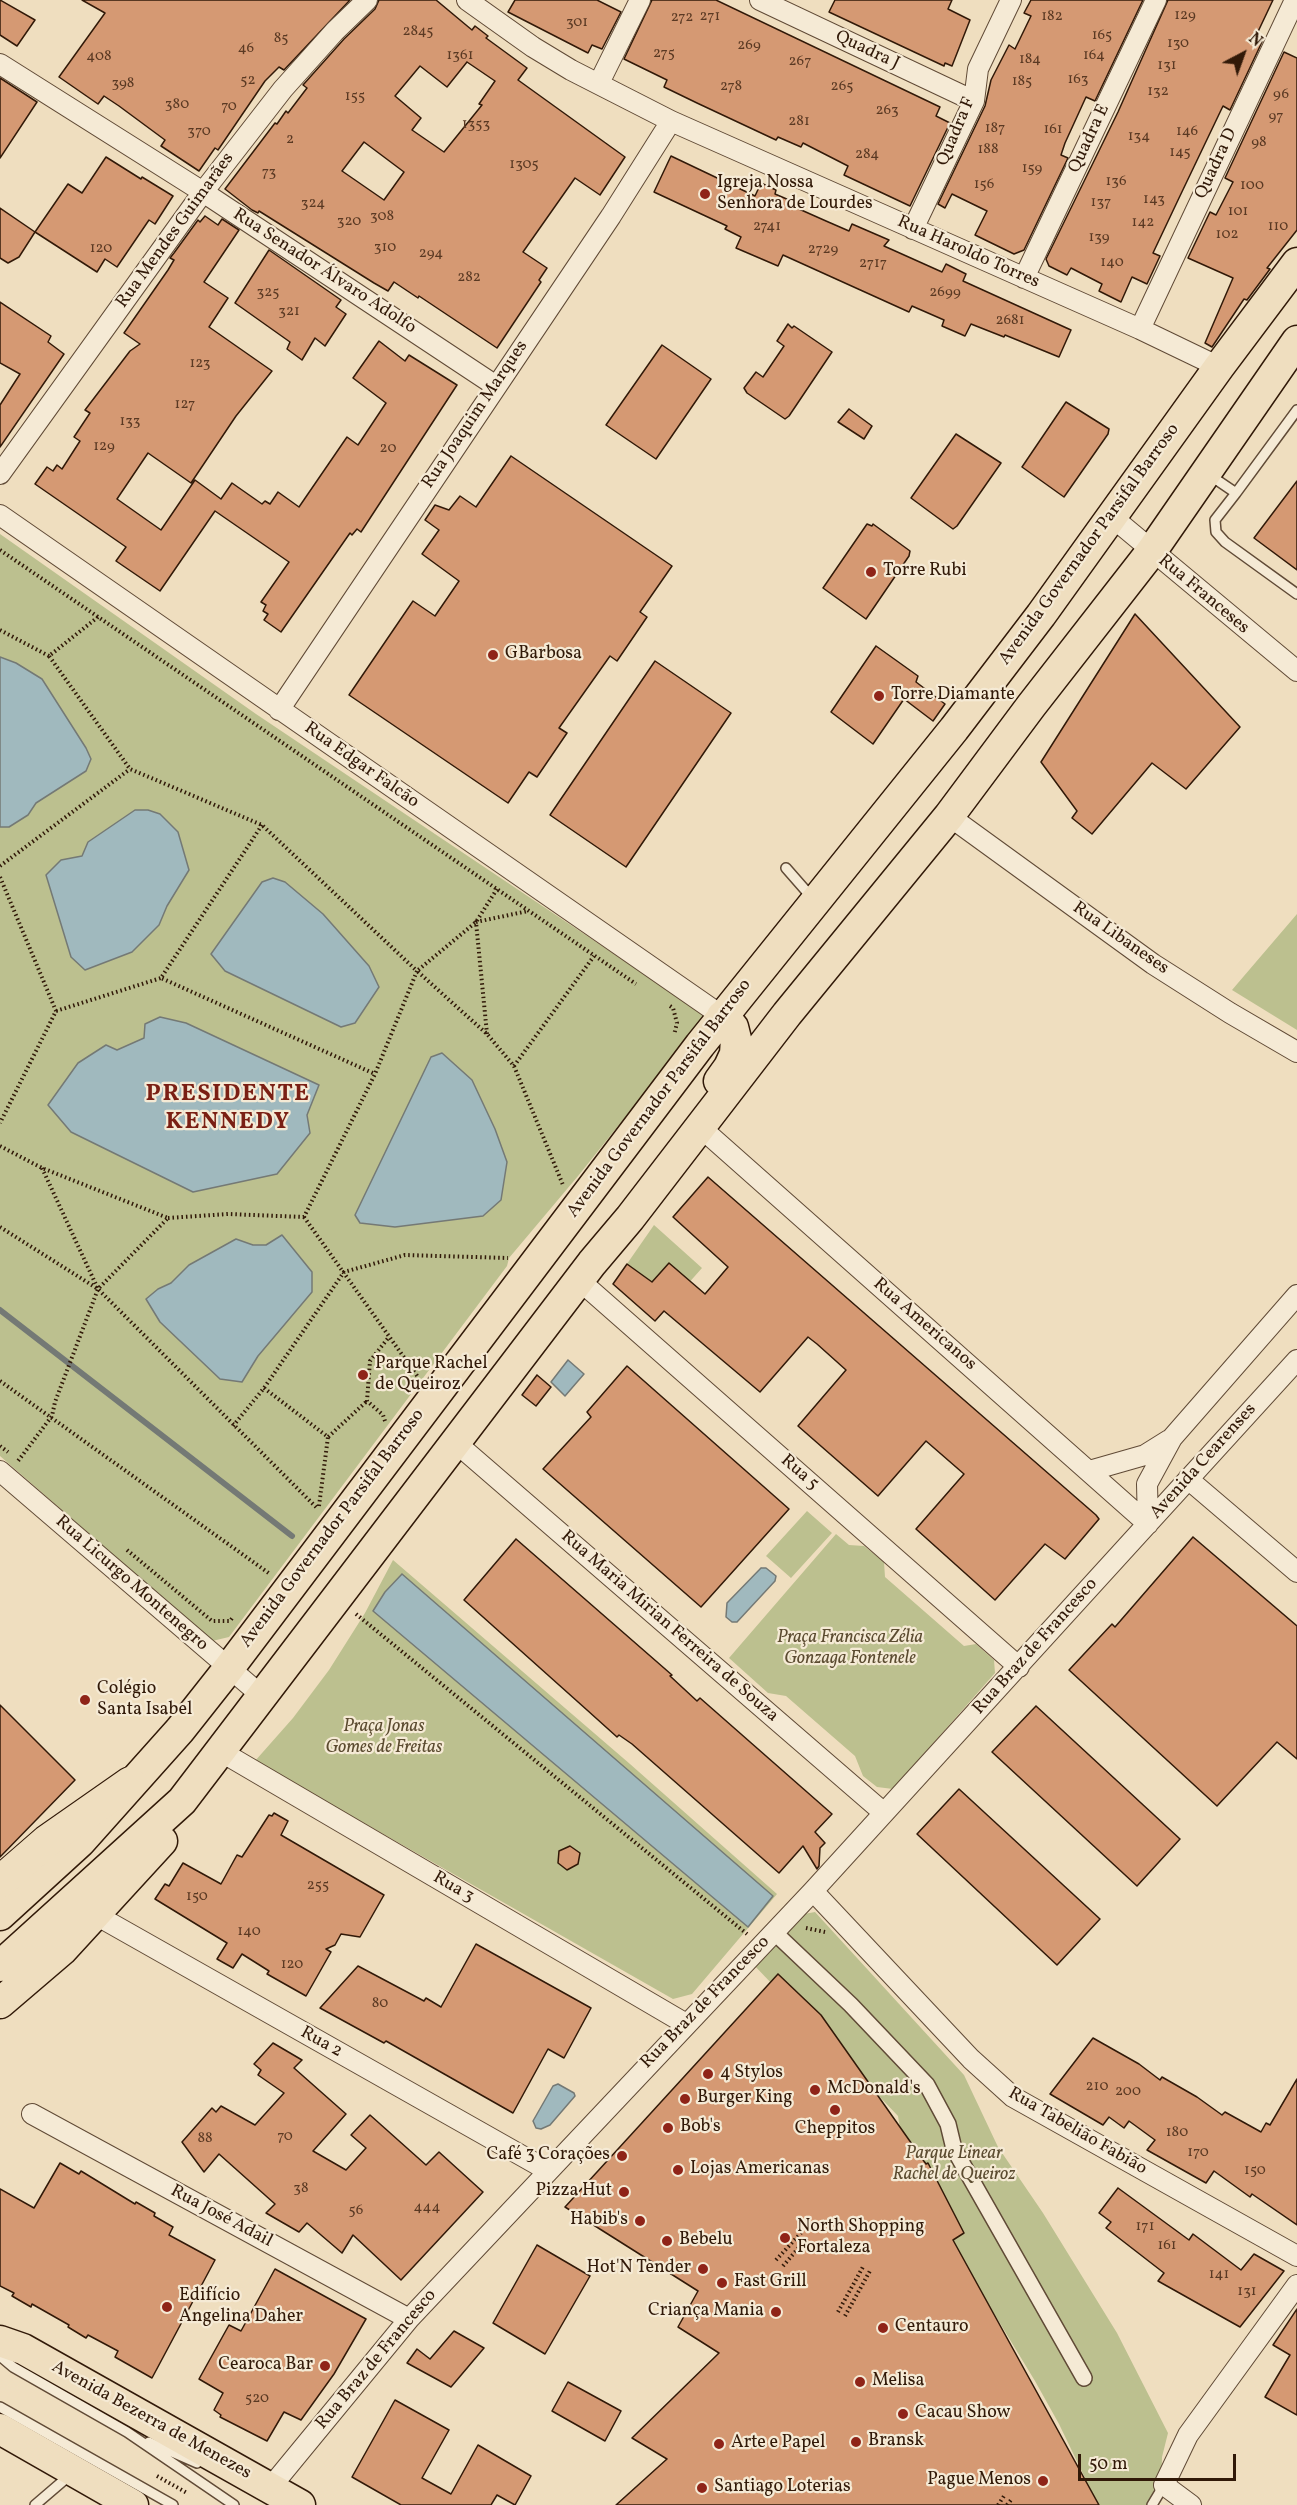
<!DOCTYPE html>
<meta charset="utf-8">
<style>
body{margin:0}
#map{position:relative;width:1297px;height:2505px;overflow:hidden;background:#efdebf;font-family:Vollkorn,serif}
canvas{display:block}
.north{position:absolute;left:1213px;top:24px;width:60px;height:60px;-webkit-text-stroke:4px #f5ead5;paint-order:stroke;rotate:41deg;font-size:16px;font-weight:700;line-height:24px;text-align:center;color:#311908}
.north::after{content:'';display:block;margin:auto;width:21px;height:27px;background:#311908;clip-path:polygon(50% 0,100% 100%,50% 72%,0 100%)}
.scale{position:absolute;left:1078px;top:2454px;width:158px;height:27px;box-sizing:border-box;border:3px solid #311908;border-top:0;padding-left:8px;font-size:18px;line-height:21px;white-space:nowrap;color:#311908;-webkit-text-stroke:4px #f5ead5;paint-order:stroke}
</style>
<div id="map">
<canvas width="1297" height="2505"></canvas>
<div class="north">N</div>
<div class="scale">50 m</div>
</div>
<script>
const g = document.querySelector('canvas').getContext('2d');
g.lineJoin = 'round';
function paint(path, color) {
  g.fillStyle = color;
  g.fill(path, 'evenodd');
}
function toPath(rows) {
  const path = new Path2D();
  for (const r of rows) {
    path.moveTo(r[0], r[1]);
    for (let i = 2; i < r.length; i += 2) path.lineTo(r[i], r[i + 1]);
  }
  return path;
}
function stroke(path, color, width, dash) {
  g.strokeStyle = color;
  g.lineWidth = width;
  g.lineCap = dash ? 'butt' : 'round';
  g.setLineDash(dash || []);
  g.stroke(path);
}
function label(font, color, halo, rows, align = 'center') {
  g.font = font + ' Vollkorn,serif';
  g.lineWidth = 4.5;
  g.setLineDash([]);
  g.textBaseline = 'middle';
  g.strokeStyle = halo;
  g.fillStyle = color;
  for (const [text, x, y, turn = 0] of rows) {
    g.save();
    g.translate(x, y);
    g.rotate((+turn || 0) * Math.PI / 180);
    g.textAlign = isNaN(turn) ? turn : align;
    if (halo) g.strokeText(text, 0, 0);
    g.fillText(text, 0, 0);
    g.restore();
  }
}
paint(toPath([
 [0,534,256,714,702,1013,703,1020,578,1176,509,1258,507,1266,229,1637,212,1641,0,1456],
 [1297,914,1297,1030,1232,990],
 [654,1225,702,1268,655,1321,613,1284],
 [807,1511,832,1533,791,1578,766,1556],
 [836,1534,849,1545,864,1546,884,1562,885,1577,964,1646,976,1644,994,1660,995,1673,893,1789,877,1787,863,1776,855,1756,786,1696,768,1693,729,1658],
 [393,1560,630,1764,777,1894,692,1994,673,1999,255,1761,293,1718,329,1670,365,1613],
 [815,1912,964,2075,998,2147,1043,2213,1117,2333,1168,2433,1162,2457,1161,2492,1158,2505,1098,2505,1059,2424,1035,2381,964,2264,908,2182,898,2116,752,1963,804,1914]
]), '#bcc08f');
const water = toPath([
 [0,657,16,663,42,679,86,748,91,759,86,771,36,803,28,815,9,827,0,827,0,657],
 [135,810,148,810,160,814,178,832,189,870,167,906,159,925,132,952,85,970,71,957,46,875,61,860,82,856,88,842,135,810],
 [273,878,285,882,323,914,369,966,379,987,355,1023,341,1027,225,971,211,954,262,882,273,878],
 [160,1017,186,1023,319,1085,307,1115,310,1133,277,1174,193,1192,71,1132,48,1105,78,1063,106,1045,117,1050,144,1038,145,1024,160,1017],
 [442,1053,472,1080,495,1129,507,1162,501,1200,483,1216,395,1227,360,1223,355,1215,431,1057,442,1053],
 [282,1235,312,1272,312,1292,258,1356,242,1382,220,1379,160,1322,146,1299,158,1289,171,1283,189,1265,236,1239,253,1245,266,1245,282,1235],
 [568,1360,584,1374,565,1396,551,1382,568,1360],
 [761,1568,766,1568,776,1576,775,1581,737,1622,732,1622,726,1617,727,1603,761,1568],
 [402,1574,773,1896,748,1927,373,1611,385,1592,402,1574],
 [558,2084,574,2093,575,2096,550,2125,541,2129,536,2128,533,2121,553,2086,558,2084]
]);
paint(water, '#a0b9be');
stroke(water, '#747975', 1.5);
stroke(toPath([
 [0,1310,292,1536]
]), '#747975', 6);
const building = toPath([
 [0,0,35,20,17,46,0,35,0,0],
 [82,0,350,0,284,70,279,67,265,81,218,150,215,148,199,171,161,146,165,140,119,106,104,96,98,104,59,77,105,13,82,0],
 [379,0,436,0,472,30,475,26,488,36,486,38,527,68,518,80,625,157,600,195,575,178,523,252,547,268,539,280,541,282,497,348,419,296,418,298,394,282,388,291,374,283,259,211,258,213,252,210,225,189,275,123,277,124,286,111,288,113,307,88,303,85,344,39,375,9,379,0],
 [467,62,495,81,479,104,482,105,444,152,412,130,421,118,395,96,420,66,447,87,467,62],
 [364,142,404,172,384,200,342,171,364,142],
 [515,0,597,0,621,12,602,49,592,45,588,53,508,12,515,0],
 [652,0,716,0,940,107,936,116,950,123,910,206,844,175,848,166,803,143,801,147,778,137,776,140,697,103,664,87,667,80,624,59,652,0],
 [835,0,952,0,948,9,970,20,952,66,945,63,944,66,829,12,835,0],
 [1031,0,1143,0,1095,101,1086,97,1065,143,1061,155,1068,158,1024,250,1014,254,975,235,987,211,952,194,945,208,938,204,985,106,991,80,1009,45,1015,49,1031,16,1024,13,1031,0],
 [1168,0,1273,0,1255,38,1262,42,1230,110,1223,106,1179,198,1153,253,1160,256,1147,284,1132,277,1121,302,1099,291,1102,284,1071,268,1067,275,1049,266,1046,259,1118,112,1168,0],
 [1284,52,1297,58,1297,230,1267,268,1270,269,1247,300,1244,299,1212,347,1205,343,1233,278,1188,258,1210,212,1216,215,1233,182,1225,178,1284,52],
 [0,78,37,102,0,158,0,78],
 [671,156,755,196,761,183,776,190,775,194,789,200,788,202,799,207,799,209,826,221,849,231,852,224,889,240,884,246,942,272,946,264,966,274,963,281,1071,330,1059,357,1005,335,1004,337,971,324,965,336,942,326,944,320,912,306,909,312,783,255,778,266,736,248,741,237,725,229,727,226,654,192,671,156],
 [106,157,141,179,142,177,173,196,155,224,149,220,117,267,105,259,97,272,35,232,19,257,8,263,0,258,0,208,35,232,68,184,82,193,106,157],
 [205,216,218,225,222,219,239,230,204,282,228,298,209,327,272,371,236,416,191,483,148,453,117,499,161,530,195,480,221,499,232,483,262,504,265,501,270,504,278,492,299,507,347,437,358,445,386,403,353,378,379,341,405,361,409,355,457,385,361,532,357,529,352,535,350,533,281,632,264,620,268,614,263,611,266,605,261,602,289,562,215,511,160,591,116,561,126,547,35,484,47,467,53,471,57,465,62,469,80,441,74,437,90,413,85,410,130,351,140,344,124,333,168,270,174,260,170,258,174,253,198,220,200,222,205,216],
 [269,250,341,300,336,307,346,314,325,346,315,338,302,360,287,349,290,342,235,303,269,250],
 [0,302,51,336,48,342,64,354,0,447,0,405,20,374,0,363,0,302],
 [788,324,792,328,794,326,832,352,789,416,785,419,747,393,744,388,756,372,763,377,784,346,777,341,788,324],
 [662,345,711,379,656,459,606,425,662,345],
 [1066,402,1109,429,1108,434,1064,497,1022,467,1066,402],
 [849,409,872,426,864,439,838,422,849,409],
 [956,434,1001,463,957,526,953,529,911,498,956,434],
 [511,456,672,566,640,612,647,617,617,661,610,656,559,728,567,733,537,777,529,772,508,803,349,695,413,601,435,616,459,581,422,554,439,530,425,520,435,505,449,510,460,496,476,507,511,456],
 [1297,481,1297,570,1254,538,1297,481],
 [867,524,872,526,873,524,910,551,909,556,866,619,823,588,867,524],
 [1135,614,1240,727,1186,789,1152,763,1092,834,1072,818,1077,811,1041,762,1135,614],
 [876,646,918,676,916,682,945,704,933,721,904,699,873,744,831,712,876,646],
 [655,661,731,713,626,867,550,815,655,661],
 [708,1177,1096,1515,1099,1519,1065,1559,1045,1544,995,1600,916,1529,964,1474,926,1441,878,1496,798,1426,846,1370,817,1344,808,1337,760,1392,664,1311,655,1321,613,1284,627,1264,652,1282,669,1263,705,1294,728,1267,673,1217,708,1177],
 [627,1366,789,1509,701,1607,543,1469,591,1417,587,1412,627,1366],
 [537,1375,551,1387,536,1406,522,1395,537,1375],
 [1193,1537,1297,1626,1297,1759,1277,1742,1217,1806,1069,1670,1112,1624,1115,1627,1193,1537],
 [516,1539,672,1675,670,1676,697,1701,700,1698,832,1814,815,1832,825,1843,820,1848,819,1866,817,1869,803,1846,779,1873,632,1744,619,1735,617,1737,587,1710,464,1600,516,1539],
 [0,1705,75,1780,0,1857,0,1705],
 [1036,1706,1180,1839,1137,1886,992,1752,1036,1706],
 [959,1789,1100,1919,1057,1965,917,1834,959,1789],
 [274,1813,288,1821,281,1835,384,1895,360,1937,341,1934,335,1945,326,1949,331,1952,306,1996,267,1974,269,1971,242,1954,233,1968,217,1959,227,1943,155,1899,165,1884,169,1886,183,1863,221,1884,237,1855,242,1857,269,1815,272,1816,274,1813],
 [570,1846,580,1853,578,1864,567,1870,558,1863,559,1851,570,1846],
 [476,1944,591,2008,564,2058,548,2049,513,2113,386,2041,384,2043,320,2008,358,1966,424,2001,426,1998,441,2007,476,1944],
 [778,1974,821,2015,926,2164,928,2163,964,2233,953,2240,1099,2505,616,2505,667,2459,632,2438,719,2353,678,2327,698,2291,565,2207,778,1974],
 [1093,2038,1139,2064,1160,2080,1162,2077,1197,2097,1222,2115,1225,2112,1261,2132,1266,2123,1270,2125,1297,2079,1297,2225,1252,2194,1250,2197,1214,2171,1206,2183,1147,2150,1155,2140,1129,2121,1124,2128,1109,2117,1103,2125,1050,2094,1093,2038],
 [273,2043,302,2060,294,2068,346,2114,313,2151,346,2170,366,2148,351,2135,370,2115,426,2165,439,2152,483,2192,401,2280,353,2235,342,2253,307,2223,299,2232,266,2213,275,2204,219,2154,204,2172,182,2142,212,2108,216,2112,221,2106,255,2125,284,2093,258,2075,261,2070,254,2064,273,2043],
 [60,2163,79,2174,81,2171,135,2204,136,2202,155,2213,154,2216,173,2227,169,2235,215,2260,152,2378,115,2357,118,2351,88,2335,86,2338,68,2327,69,2325,32,2304,31,2307,12,2296,14,2293,0,2286,0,2189,34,2208,60,2163],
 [1118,2188,1189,2240,1193,2234,1241,2270,1254,2254,1284,2271,1240,2327,1158,2281,1164,2273,1106,2228,1111,2222,1099,2213,1118,2188],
 [537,2245,590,2276,545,2354,493,2323,537,2245],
 [275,2269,366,2319,334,2374,301,2420,284,2412,267,2441,220,2417,221,2415,214,2410,223,2393,199,2379,229,2325,241,2331,275,2269],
 [1297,2309,1297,2415,1265,2397,1290,2355,1273,2345,1297,2309],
 [454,2331,484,2348,451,2387,407,2363,417,2349,430,2359,454,2331],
 [568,2382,621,2411,605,2441,552,2411,568,2382],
 [395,2400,449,2430,422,2478,451,2494,478,2445,531,2476,515,2505,497,2495,491,2505,401,2505,352,2477,395,2400]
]);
paint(building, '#d59973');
stroke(building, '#311908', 1.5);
const service = toPath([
 [1208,474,1236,493,1215,520,1216,532,1225,542,1297,594],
 [1236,493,1297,410],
 [786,868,814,900],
 [0,2356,13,2367,127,2432,234,2505],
 [0,2407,173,2505],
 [149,2442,197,2463],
 [35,2505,70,2475],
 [1152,2505,1164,2485]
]);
const pedestrian = toPath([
 [774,1932,851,2005,927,2085,948,2124,954,2149,1084,2378]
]);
const minor = toPath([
 [467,0,533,47,571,70,671,121,1140,329,1219,367],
 [760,0,974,101],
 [0,64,203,192,496,386],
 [599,83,640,0],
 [913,229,974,101,978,69,1011,0],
 [1024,278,1156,0],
 [1140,329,1295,0],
 [0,474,203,192,283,89,335,31,367,0],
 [0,515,722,1016],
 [1112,517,1297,671],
 [279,710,611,216,671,121],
 [949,816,1153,964,1230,1013,1297,1052],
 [700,1127,1148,1524],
 [579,1280,1019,1667],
 [455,1442,884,1813],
 [0,1471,262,1696],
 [1089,1471,1145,1455,1169,1440],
 [1188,1479,1297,1572],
 [1148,1524,1147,1484,1172,1438,1297,1295],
 [220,1751,686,2024],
 [813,1891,971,2059,1013,2097,1297,2256],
 [96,1915,547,2170],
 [32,2114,409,2319],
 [270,2488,409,2319,813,1891,1297,1360],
 [1191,2505,1164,2485,1188,2435,1297,2285]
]);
const primary = toPath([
 [719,1081,729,1067,735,1054,736,1039,733,1027,722,1016],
 [0,1915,80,1842,180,1730,229,1668,700,1045,954,729,1041,615,1219,367,1297,263],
 [0,1966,182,1801,592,1263,630,1218,787,1014,949,816,1031,706,1151,552,1297,341],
 [0,2003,62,1950,162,1841],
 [0,2341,23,2349,300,2505],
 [0,2429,133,2505]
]);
const trunk = toPath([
 [0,1882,47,1841,130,1783]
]);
stroke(service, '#604a36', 12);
stroke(pedestrian, '#604a36', 18);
stroke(minor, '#604a36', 22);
stroke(primary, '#311908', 33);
stroke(trunk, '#311908', 34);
stroke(toPath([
 [0,550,636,984],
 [98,617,49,656,130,769,262,825,417,971,375,1074,304,1217],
 [0,630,49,656],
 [262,825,161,978,375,1074],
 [0,866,130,769],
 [0,877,56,1011,0,1123],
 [497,889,476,922,417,971,487,1034,514,1066,563,1185],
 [670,1006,673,1008,677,1023,674,1035],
 [56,1011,161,978],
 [487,1034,476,922,528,911],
 [514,1066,594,956],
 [0,1146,42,1168,168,1218,98,1289,55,1402,52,1416,18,1461],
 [42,1168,98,1289],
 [304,1217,418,1377],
 [168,1218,228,1214,304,1217],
 [0,1227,98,1289,318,1509],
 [0,1381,270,1574],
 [264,1388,328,1437,367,1401],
 [385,1421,383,1415,367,1401,370,1361,389,1337],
 [233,1426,264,1388,344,1272,405,1255,508,1258],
 [0,1446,8,1452],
 [319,1506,328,1437],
 [127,1550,212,1621,230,1621,233,1617],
 [356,1614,747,1934],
 [806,1928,825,1932],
 [776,2260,801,2233],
 [783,2266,807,2238],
 [838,2312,864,2265],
 [845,2316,871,2269],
 [157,2476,187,2493],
 [998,2505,1004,2496],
 [1007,2505,1011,2500]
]), '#311908', 4, [1.5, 3]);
stroke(service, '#f5ead5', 9);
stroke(pedestrian, '#f5ead5', 15);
stroke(minor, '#f5ead5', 20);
stroke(primary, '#efdebf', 30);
stroke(trunk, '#efdebf', 32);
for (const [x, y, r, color] of [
 [705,194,6,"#8f2418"],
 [871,572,6,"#8f2418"],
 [493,655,6,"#8f2418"],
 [879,696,6,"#8f2418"],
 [363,1375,6,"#8f2418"],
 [85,1700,6,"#8f2418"],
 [708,2074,6,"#8f2418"],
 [815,2090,6,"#8f2418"],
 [685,2099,6,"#8f2418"],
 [835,2110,6,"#8f2418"],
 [668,2128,6,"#8f2418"],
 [622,2156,6,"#8f2418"],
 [678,2170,6,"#8f2418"],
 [624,2192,6,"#8f2418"],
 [640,2221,6,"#8f2418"],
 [785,2238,6,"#8f2418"],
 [667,2241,6,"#8f2418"],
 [703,2269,6,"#8f2418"],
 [722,2283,6,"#8f2418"],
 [167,2307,6,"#8f2418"],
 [776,2312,6,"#8f2418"],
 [883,2328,6,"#8f2418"],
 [325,2366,6,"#8f2418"],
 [860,2382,6,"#8f2418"],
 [903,2414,6,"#8f2418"],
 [856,2442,6,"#8f2418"],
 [719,2444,6,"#8f2418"],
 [1043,2481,6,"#8f2418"],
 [702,2488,6,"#8f2418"]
]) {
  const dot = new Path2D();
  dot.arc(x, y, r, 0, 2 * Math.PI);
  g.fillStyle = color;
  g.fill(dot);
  stroke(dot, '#f5ead5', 2);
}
label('15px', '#5a3923', null, [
 ["129",1185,16],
 ["271",710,17],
 ["182",1052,17],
 ["272",682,18],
 ["301",577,23],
 ["2845",418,32],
 ["165",1102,36],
 ["85",281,39],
 ["130",1178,44],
 ["269",749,46],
 ["46",246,49],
 ["275",664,54],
 ["1361",460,56],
 ["164",1094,56],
 ["408",99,57],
 ["184",1030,60],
 ["267",800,62],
 ["131",1167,66],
 ["163",1078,80],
 ["52",248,81],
 ["185",1022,82],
 ["398",123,84],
 ["278",731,87],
 ["265",842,87],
 ["132",1158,92],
 ["96",1281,95],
 ["155",355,97],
 ["380",177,105],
 ["70",229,107],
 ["263",887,111],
 ["97",1276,117],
 ["281",799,122],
 ["1353",476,125],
 ["187",995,129],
 ["161",1053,130],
 ["370",199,132],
 ["146",1187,132],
 ["134",1139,137],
 ["2",290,140],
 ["98",1259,143],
 ["188",988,150],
 ["145",1180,153],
 ["284",867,155],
 ["1305",524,165],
 ["159",1032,169],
 ["73",269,173],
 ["136",1116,182],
 ["156",984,185],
 ["100",1252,186],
 ["143",1154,200],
 ["137",1101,203],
 ["324",313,204],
 ["101",1238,212],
 ["308",382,217],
 ["320",349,222],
 ["142",1143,223],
 ["2741",767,227],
 ["110",1278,227],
 ["102",1227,235],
 ["139",1099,238],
 ["310",385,248],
 ["120",101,249],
 ["2729",823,250],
 ["294",431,254],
 ["140",1112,263],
 ["2717",873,264],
 ["282",469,278],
 ["325",268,293],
 ["2699",945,293],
 ["321",289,312],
 ["2681",1010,321],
 ["123",200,364],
 ["127",185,405],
 ["133",130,422],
 ["129",104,447],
 ["20",388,449],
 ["255",318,1886],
 ["150",197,1897],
 ["140",249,1932],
 ["120",292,1965],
 ["80",380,2004],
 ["210",1097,2087],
 ["200",1128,2092],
 ["180",1177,2133],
 ["70",285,2137],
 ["88",205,2139],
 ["170",1198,2153],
 ["150",1255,2171],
 ["38",301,2189],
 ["444",427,2208],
 ["56",356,2211],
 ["171",1145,2227],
 ["161",1167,2246],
 ["141",1219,2275],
 ["131",1247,2292],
 ["520",257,2399]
]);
label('18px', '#311908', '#f5ead5', [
 ["Quadra J",867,51,25],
 ["Quadra F",957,132,-67],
 ["Quadra E",1090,139,-65],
 ["Quadra D",1217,164,-65],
 ["Rua Mendes Guimarães",176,231,-54],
 ["Rua Haroldo Torres",968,253,24],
 ["Rua Senador Álvaro Adolfo",324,272,33],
 ["Rua Joaquim Marques",476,415,-56],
 ["Avenida Governador Parsifal Barroso",1090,545,-54],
 ["Rua Franceses",1203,595,40],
 ["Rua Edgar Falcão",361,766,35],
 ["Rua Libaneses",1120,939,35],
 ["Avenida Governador Parsifal Barroso",660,1099,-53],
 ["Rua Americanos",924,1325,41],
 ["Avenida Cearenses",1204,1462,-48],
 ["Rua 5",799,1473,41],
 ["Avenida Governador Parsifal Barroso",333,1529,-53],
 ["Rua Licurgo Montenegro",131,1584,41],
 ["Rua Maria Mirian Ferreira de Souza",669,1627,41],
 ["Rua Braz de Francesco",1036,1647,-48],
 ["Rua 3",453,1888,30],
 ["Rua Braz de Francesco",706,2003,-46],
 ["Rua 2",321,2043,29],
 ["Rua Tabelião Fabião",1077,2132,30],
 ["Rua José Adail",221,2217,28],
 ["Rua Braz de Francesco",377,2360,-50],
 ["Avenida Bezerra de Menezes",151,2421,29]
]);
label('18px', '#311908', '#f5ead5', [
 ["Igreja Nossa",717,184],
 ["Senhora de Lourdes",717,205],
 ["Torre Rubi",883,572],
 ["GBarbosa",505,655],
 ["Torre Diamante",891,696],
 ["Parque Rachel",375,1365],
 ["de Queiroz",375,1386],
 ["Colégio",97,1690],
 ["Santa Isabel",97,1711],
 ["4 Stylos",720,2074],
 ["McDonald's",827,2090],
 ["Burger King",697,2099],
 ["Bob's",680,2128],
 ["Cheppitos",835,2130,"center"],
 ["Café 3 Corações",610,2156,"right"],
 ["Lojas Americanas",690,2170],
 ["Pizza Hut",612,2192,"right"],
 ["Habib's",628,2221,"right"],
 ["North Shopping",797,2228],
 ["Fortaleza",797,2249],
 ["Bebelu",679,2241],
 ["Hot'N Tender",691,2269,"right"],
 ["Fast Grill",734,2283],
 ["Edifício",179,2297],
 ["Angelina Daher",179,2318],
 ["Criança Mania",764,2312,"right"],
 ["Centauro",895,2328],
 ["Cearoca Bar",313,2366,"right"],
 ["Melisa",872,2382],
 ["Cacau Show",915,2414],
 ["Bransk",868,2442],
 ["Arte e Papel",731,2444],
 ["Pague Menos",1031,2481,"right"],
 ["Santiago Loterias",714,2488]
], 'left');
label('italic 18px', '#5b4b30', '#f5ead5', [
 ["Praça Francisca Zélia",850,1639],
 ["Gonzaga Fontenele",850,1660],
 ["Praça Jonas",384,1728],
 ["Gomes de Freitas",384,1749],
 ["Parque Linear",954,2155],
 ["Rachel de Queiroz",954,2176]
]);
g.letterSpacing = '1.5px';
label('bold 24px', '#7a1f14', '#f5ead5', [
 ["PRESIDENTE",228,1096],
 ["KENNEDY",228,1124]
]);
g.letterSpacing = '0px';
</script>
